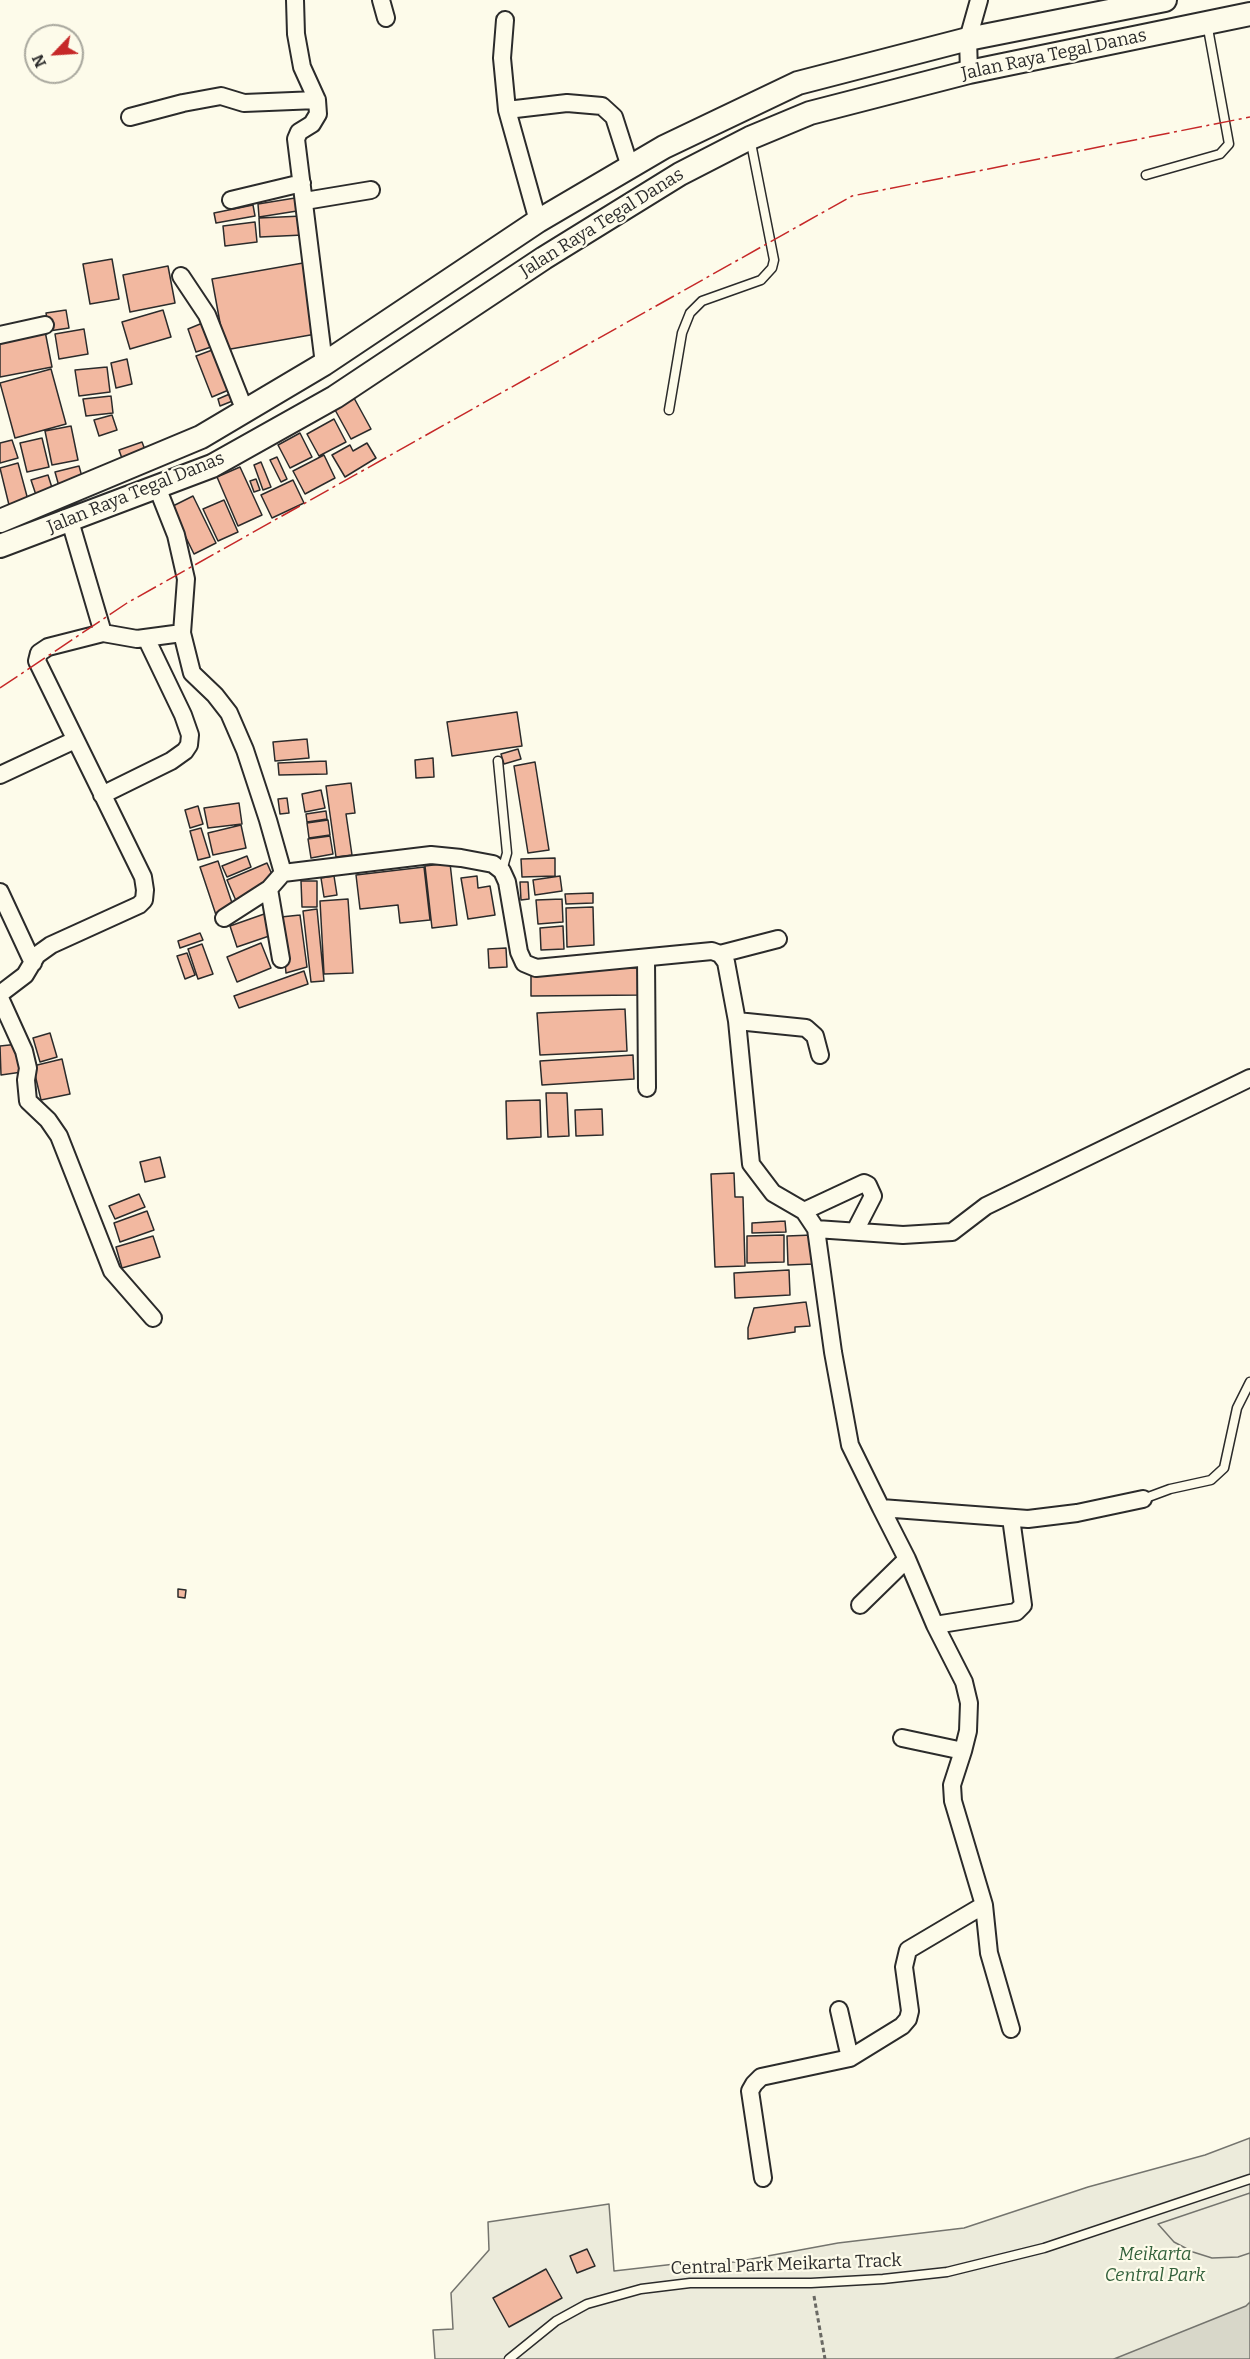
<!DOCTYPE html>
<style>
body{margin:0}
#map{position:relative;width:1250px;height:2359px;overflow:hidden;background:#fdfbea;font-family:Bitter,serif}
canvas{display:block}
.north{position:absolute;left:24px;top:24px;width:60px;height:60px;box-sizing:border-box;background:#fdfbea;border:2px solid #a9a89e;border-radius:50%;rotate:245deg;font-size:16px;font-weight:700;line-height:24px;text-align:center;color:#2b2b2b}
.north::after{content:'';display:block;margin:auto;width:21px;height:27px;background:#c62828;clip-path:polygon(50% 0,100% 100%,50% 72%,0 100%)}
</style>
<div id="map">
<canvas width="1250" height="2359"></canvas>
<div class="north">N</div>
</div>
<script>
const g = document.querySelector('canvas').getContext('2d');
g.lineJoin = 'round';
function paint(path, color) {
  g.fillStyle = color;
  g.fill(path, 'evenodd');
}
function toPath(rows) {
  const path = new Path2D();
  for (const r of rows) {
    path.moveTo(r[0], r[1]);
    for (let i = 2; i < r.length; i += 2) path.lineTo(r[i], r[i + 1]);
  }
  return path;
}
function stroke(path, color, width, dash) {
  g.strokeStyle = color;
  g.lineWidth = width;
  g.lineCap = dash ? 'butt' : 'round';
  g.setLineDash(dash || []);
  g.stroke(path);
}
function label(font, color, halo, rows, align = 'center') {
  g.font = font + ' Bitter,serif';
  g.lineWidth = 4.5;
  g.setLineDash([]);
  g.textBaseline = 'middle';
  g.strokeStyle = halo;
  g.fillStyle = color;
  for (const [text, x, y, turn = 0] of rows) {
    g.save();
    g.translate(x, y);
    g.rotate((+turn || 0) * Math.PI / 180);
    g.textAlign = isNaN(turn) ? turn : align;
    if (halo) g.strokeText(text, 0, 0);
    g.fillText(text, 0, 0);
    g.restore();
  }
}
const green = toPath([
 [1250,2138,1250,2359,435,2359,433,2330,453,2329,451,2293,489,2250,488,2222,609,2204,614,2271,684,2263,735,2262,838,2243,964,2228,1088,2187,1205,2155,1250,2138]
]);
paint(green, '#ecebdb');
stroke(green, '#74746e', 1.5);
const parking = toPath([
 [1250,2193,1250,2253,1238,2257,1212,2258,1193,2252,1174,2242,1158,2224,1250,2193]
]);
paint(parking, '#eceadb');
stroke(parking, '#74746e', 1.5);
const water = toPath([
 [1250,2302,1250,2359,1114,2359,1246,2306,1250,2302]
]);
paint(water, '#d8d7c9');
stroke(water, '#74746e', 1.5);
const building = toPath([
 [295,198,297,211,259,217,258,204,295,198],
 [253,205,255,216,216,223,214,213,253,205],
 [302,216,303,235,260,237,259,218,302,216],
 [255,222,257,242,225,246,223,226,255,222],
 [112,259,119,299,90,304,83,264,112,259],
 [303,263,316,334,225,350,212,279,303,263],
 [168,266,175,303,130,312,123,275,168,266],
 [66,310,69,328,49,331,46,313,66,310],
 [163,310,171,337,130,349,122,322,163,310],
 [205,322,214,346,196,352,188,329,205,322],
 [84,329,88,354,59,359,55,334,84,329],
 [45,331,52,367,0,377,0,339,45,331],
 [215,349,231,389,212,397,196,356,215,349],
 [127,359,132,384,116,388,111,363,127,359],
 [107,367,110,392,79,396,75,370,107,367],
 [51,369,66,424,15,438,0,383,51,369],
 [232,393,235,400,220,406,218,399,232,393],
 [111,396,113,413,86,416,83,399,111,396],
 [354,398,371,429,351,439,334,408,354,398],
 [112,415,117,430,99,436,94,420,112,415],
 [334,419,346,442,319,456,307,434,334,419],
 [71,426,78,460,52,465,45,431,71,426],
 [300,433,312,457,290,468,278,445,300,433],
 [42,438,49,467,27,472,20,443,42,438],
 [12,440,18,458,0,463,0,443,12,440],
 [142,442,147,455,124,464,119,450,142,442],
 [367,443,376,458,345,477,332,455,350,445,353,451,367,443],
 [324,455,335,478,305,494,293,471,324,455],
 [277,457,287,479,281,482,270,460,277,457],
 [261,462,271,487,263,490,254,465,261,462],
 [18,463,28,500,9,505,0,468,18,463],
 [79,466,84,484,60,490,55,472,79,466],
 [240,467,262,515,238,526,217,477,240,467],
 [48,475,53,491,36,495,31,480,48,475],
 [256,479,260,490,254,492,250,481,256,479],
 [293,480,304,503,272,518,261,495,293,480],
 [193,496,216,543,194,554,171,507,193,496],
 [224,500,238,532,218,541,203,509,224,500],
 [517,712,522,746,452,756,447,722,517,712],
 [307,739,309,758,275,761,273,742,307,739],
 [518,749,521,759,504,764,501,754,518,749],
 [433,758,434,777,416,778,415,760,433,758],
 [326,761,327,774,279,775,278,763,326,761],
 [535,762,549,850,528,853,514,766,535,762],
 [351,783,355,813,346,814,352,855,336,857,326,786,351,783],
 [321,790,325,808,305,812,302,794,321,790],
 [287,798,289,813,280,814,278,799,287,798],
 [239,803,242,824,208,828,204,808,239,803],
 [198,806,203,824,190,828,185,810,198,806],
 [326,811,327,819,307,822,306,814,326,811],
 [328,820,330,835,309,838,307,823,328,820],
 [241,825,246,848,213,855,208,833,241,825],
 [201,828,210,857,198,860,190,831,201,828],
 [330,836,333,854,311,858,308,839,330,836],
 [247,856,251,867,227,877,222,866,247,856],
 [555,858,555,876,522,877,521,859,555,858],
 [218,861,234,909,216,915,200,867,218,861],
 [267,863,274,879,237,903,227,880,267,863],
 [450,863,457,925,432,928,425,866,450,863],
 [424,867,430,920,400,923,398,905,360,909,356,875,424,867],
 [334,876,337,895,324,897,321,878,334,876],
 [477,876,478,888,490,886,495,915,468,919,461,878,477,876],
 [560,876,562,891,535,895,533,880,560,876],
 [301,881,317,881,317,907,302,907,301,881],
 [520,882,528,882,529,899,521,900,520,882],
 [593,893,593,903,566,904,565,894,593,893],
 [348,899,353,973,324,974,320,901,348,899],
 [562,899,563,922,538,924,536,900,562,899],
 [593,907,594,945,567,947,566,908,593,907],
 [317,909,324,981,311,982,303,911,317,909],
 [267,913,275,934,237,947,230,926,267,913],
 [300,915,307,967,286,973,281,917,300,915],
 [563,926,564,949,541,950,540,928,563,926],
 [200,933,203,940,180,948,178,941,200,933],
 [261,943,271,968,237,982,227,957,261,943],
 [202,944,213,974,198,979,188,949,202,944],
 [506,948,507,967,489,968,488,949,506,948],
 [187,953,195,975,185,979,177,956,187,953],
 [531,968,641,968,641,995,531,996,531,968],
 [304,971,308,984,239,1008,234,996,304,971],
 [625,1009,627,1051,540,1055,537,1013,625,1009],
 [50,1033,57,1057,40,1062,33,1038,50,1033],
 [19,1044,22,1072,1,1075,0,1046,19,1044],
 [633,1055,634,1079,542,1085,540,1061,633,1055],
 [62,1059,70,1094,41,1100,33,1066,62,1059],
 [546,1093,567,1093,569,1136,548,1137,546,1093],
 [540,1100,541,1137,507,1139,506,1101,540,1100],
 [602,1109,603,1135,576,1136,575,1110,602,1109],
 [160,1157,165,1177,145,1182,140,1162,160,1157],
 [734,1173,735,1197,743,1197,745,1266,715,1267,711,1174,734,1173],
 [139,1194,145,1207,115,1219,109,1206,139,1194],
 [147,1211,154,1230,120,1242,114,1223,147,1211],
 [785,1221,786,1232,752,1233,752,1223,785,1221],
 [784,1235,784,1262,747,1263,747,1236,784,1235],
 [812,1235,814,1264,788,1265,787,1236,812,1235],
 [153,1236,160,1257,122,1268,116,1247,153,1236],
 [789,1270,790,1295,735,1298,734,1273,789,1270],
 [806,1302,810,1326,795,1327,795,1332,748,1339,748,1328,754,1308,806,1302],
 [178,1589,186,1590,185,1598,178,1597,178,1589],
 [587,2249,595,2266,577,2273,570,2256,587,2249],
 [546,2269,562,2298,509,2327,493,2298,546,2269]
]);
paint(building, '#f2b8a0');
stroke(building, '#2b2b2b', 1.5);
const lane = toPath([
 [1146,175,1220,154,1229,144,1207,23],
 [669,410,682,333,690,313,702,301,761,280,772,268,774,260,750,138],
 [498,761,507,853,502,871],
 [1143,1499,1170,1489,1211,1480,1224,1468,1237,1408,1250,1382],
 [509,2359,556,2321,587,2304,641,2289,690,2283,811,2283,883,2279,947,2272,1044,2248,1250,2179]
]);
const street = toPath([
 [295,0,296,34,302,67,317,100,318,114,312,124,299,132,296,139,324,364],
 [381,0,386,18],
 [505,20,502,58,507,110,538,221],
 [969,72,968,39,979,0],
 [507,110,567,103,602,106,614,117,630,167],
 [130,117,183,103,221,96,244,103,317,100],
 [231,200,302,183],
 [305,201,371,190],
 [181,276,207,315,245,411],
 [0,335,45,325],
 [157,487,176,535,186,579,182,633,192,673,215,695,229,713,245,750,268,820,283,873,431,855,461,858,493,864,502,871,507,882,519,952,524,963,536,968,712,951,720,954,726,962,737,1021,751,1164,773,1193,804,1211,816,1229,833,1352,850,1445,881,1508,1028,1519,1077,1513,1143,1499],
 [70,521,103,633],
 [0,775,75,740],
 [102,795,171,761,185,751,189,745,190,735,183,715,146,638],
 [269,889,281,959],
 [0,892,33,963],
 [224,918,269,889,283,873],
 [720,954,778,939],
 [646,959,647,1088],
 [0,994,25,975,37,955,51,945,139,905,144,900,145,890,143,877,37,661,39,653,48,647,103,633,137,639,182,633],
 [0,998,24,1051,28,1068,26,1080,28,1101,48,1120,59,1136,112,1271,153,1318],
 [737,1021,806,1028,815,1036,820,1055],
 [804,1211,864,1183,868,1185,873,1196,855,1231],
 [816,1229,903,1235,952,1232,986,1206,1250,1078],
 [881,1508,907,1559,935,1625,964,1682,969,1703,968,1731,963,1751,902,1738],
 [860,1605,907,1559],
 [935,1625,1016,1612,1023,1605,1011,1518],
 [963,1751,952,1785,953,1801,984,1905,989,1953,1011,2029],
 [839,2010,850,2058,902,2026,908,2019,910,2011,904,1967,908,1950,984,1905],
 [763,2178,750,2091,754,2084,761,2077,850,2058]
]);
const secondary = toPath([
 [0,521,201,437,324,364,538,221,664,147,798,83,968,39,1165,0],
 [0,546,212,466,335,397,544,258,680,174,750,138,810,113,969,72,1250,14]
]);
stroke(lane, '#2b2b2b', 11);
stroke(street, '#2b2b2b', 20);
stroke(secondary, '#2b2b2b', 26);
stroke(toPath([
 [814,2296,825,2359]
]), '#6a6964', 3, [4.5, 3]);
stroke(lane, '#fdfbea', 8);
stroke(street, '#fdfbea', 16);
stroke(secondary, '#fdfbea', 22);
stroke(toPath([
 [0,688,127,603,852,196,1250,117]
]), '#c62828', 1.5, [21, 4.5, 3, 4.5]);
label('18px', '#2b2b2b', '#fdfbea', [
 ["Jalan Raya Tegal Danas",1054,55,-12],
 ["Jalan Raya Tegal Danas",602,223,-32],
 ["Jalan Raya Tegal Danas",136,493,-22],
 ["Central Park Meikarta Track",786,2265,-2]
]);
label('italic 18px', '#34623c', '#fdfbea', [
 ["Meikarta",1155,2255],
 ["Central Park",1155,2276]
]);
</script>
